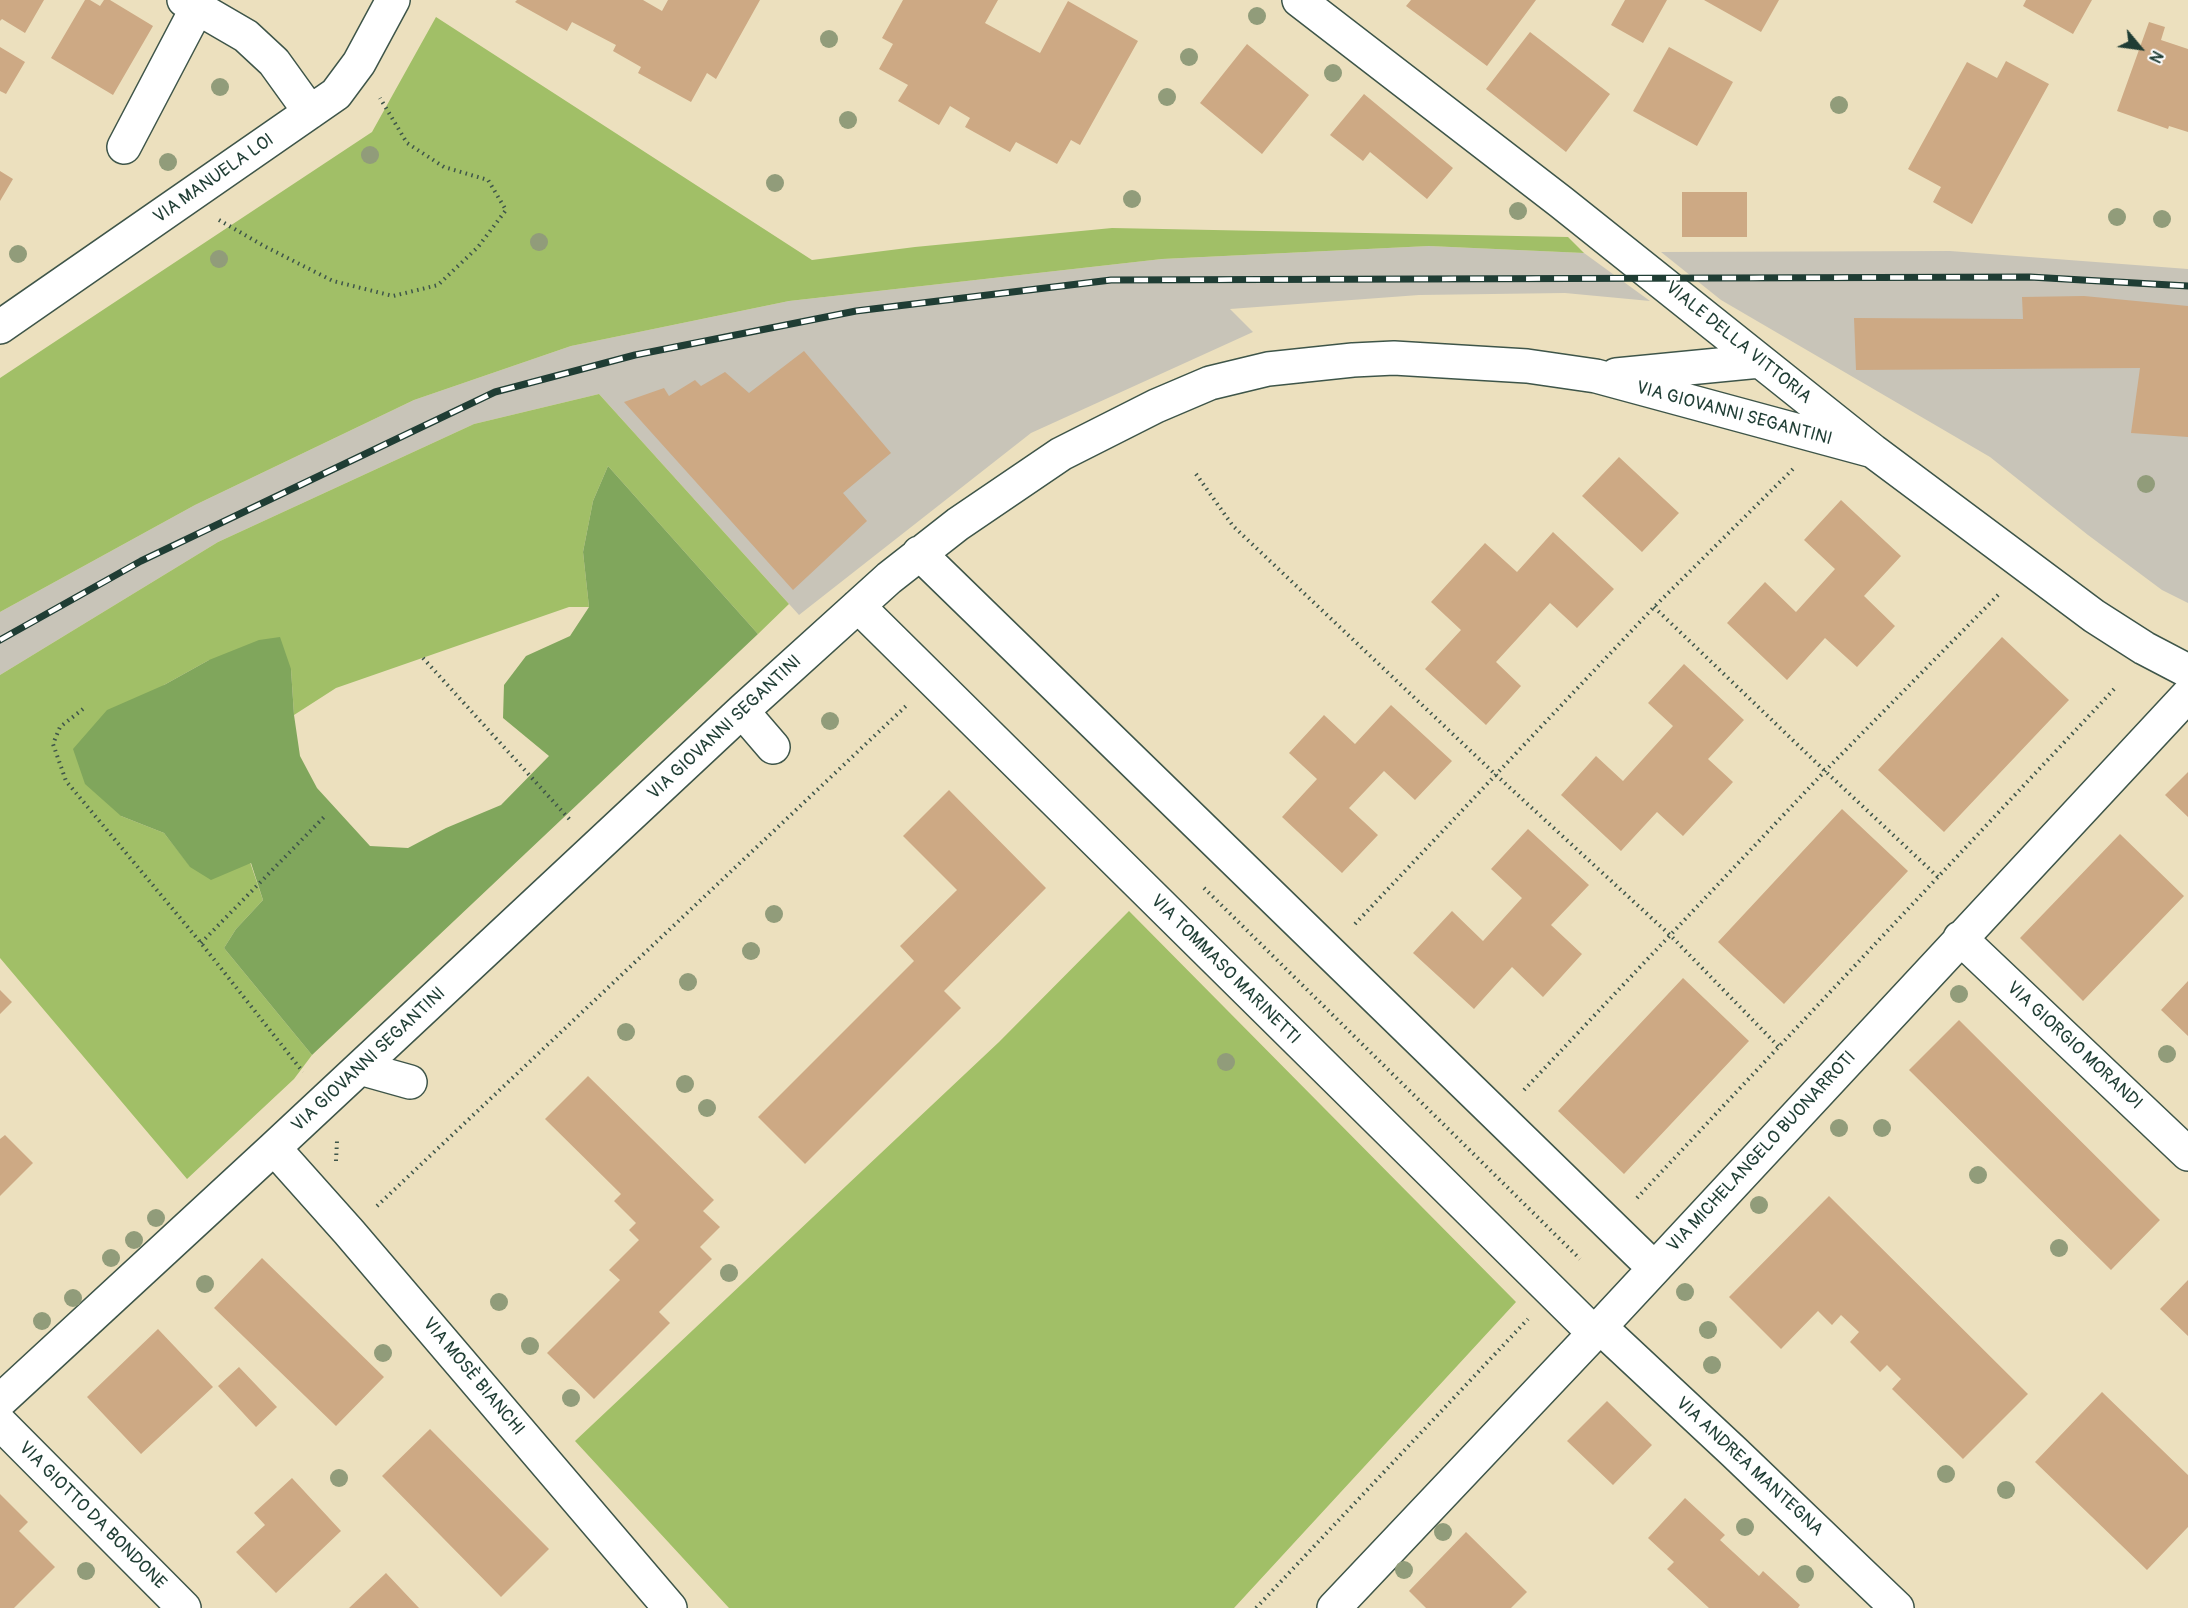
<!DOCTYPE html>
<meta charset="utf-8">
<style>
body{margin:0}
#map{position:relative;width:2188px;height:1608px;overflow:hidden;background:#ece0be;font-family:Pangolin,sans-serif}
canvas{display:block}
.north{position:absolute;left:2110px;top:18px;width:60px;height:60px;-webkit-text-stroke:4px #fff;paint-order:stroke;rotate:119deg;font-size:16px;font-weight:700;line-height:24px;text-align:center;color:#1f3d34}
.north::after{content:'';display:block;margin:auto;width:21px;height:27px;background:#1f3d34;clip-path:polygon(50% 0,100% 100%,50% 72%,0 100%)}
</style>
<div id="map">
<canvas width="2188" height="1608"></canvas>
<div class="north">N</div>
</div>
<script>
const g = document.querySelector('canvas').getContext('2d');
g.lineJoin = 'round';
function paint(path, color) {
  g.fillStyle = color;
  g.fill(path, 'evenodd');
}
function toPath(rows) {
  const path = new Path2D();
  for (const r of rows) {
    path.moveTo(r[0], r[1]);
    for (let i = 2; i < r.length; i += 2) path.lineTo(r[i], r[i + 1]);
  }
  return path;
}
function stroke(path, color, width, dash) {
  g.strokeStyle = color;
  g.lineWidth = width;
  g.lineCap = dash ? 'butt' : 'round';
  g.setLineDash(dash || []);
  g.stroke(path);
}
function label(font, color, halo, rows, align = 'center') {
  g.font = font + ' Pangolin,sans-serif';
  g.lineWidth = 4.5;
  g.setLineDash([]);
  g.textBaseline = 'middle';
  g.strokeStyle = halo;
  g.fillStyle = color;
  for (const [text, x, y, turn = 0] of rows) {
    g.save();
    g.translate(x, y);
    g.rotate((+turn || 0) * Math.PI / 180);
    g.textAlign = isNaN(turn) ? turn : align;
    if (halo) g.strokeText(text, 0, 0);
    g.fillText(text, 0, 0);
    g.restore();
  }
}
paint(toPath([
 [1429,246,1584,253,1650,301,1565,293,1419,295,1230,309,1253,332,1031,433,799,615,599,394,474,424,218,542,0,675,0,612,195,505,414,400,571,346,789,301,1162,259],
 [1950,251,2188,269,2188,603,2162,590,2088,535,1990,457,1721,300,1661,252]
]), '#c8c4b8');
paint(toPath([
 [436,17,812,260,915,247,1112,228,1568,237,1584,253,1429,246,1162,259,789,301,571,346,414,400,195,505,0,612,0,378,372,132],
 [599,394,789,604,758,634,608,466,593,501,583,552,589,607,569,607,336,688,294,715,291,669,209,660,164,685,121,816,164,833,190,866,250,862,263,900,236,929,224,948,312,1055,294,1079,187,1179,0,958,0,675,218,542,474,424],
 [1129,911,1516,1302,1234,1608,729,1608,575,1441,999,1042]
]), '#a1bf67');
paint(toPath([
 [608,466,758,634,312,1055,224,948,236,929,263,900,251,863,211,880,190,867,164,833,121,816,85,784,73,749,107,710,164,685,209,660,259,640,280,637,291,669,294,715,300,756,317,788,370,846,408,848,446,828,501,805,549,756,503,718,504,685,526,656,570,636,589,607,583,552,593,501]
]), '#80a65c');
paint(toPath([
 [0,0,44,0,25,33,2,19,0,21],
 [85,0,90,0,100,6,104,0,110,0,153,26,113,95,51,58],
 [517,0,643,0,662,11,668,0,760,0,716,79,707,73,691,102,638,73,641,67,613,51,616,45,572,22,567,31,515,2],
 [903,0,998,0,985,23,1040,53,1068,1,1138,41,1080,145,1071,140,1057,164,1016,142,1010,152,965,127,970,118,950,106,939,125,898,101,908,85,879,69,893,44,882,38],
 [1411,0,1536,0,1487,66,1406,6],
 [1625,0,1667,0,1643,43,1611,25],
 [1704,0,1779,0,1761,32],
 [2026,0,2092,0,2073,34,2023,6],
 [2149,22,2165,27,2161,40,2188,49,2188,132,2169,126,2168,129,2117,111],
 [1530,32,1610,94,1566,152,1486,89],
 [1247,44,1309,95,1262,154,1200,103],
 [0,47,25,62,6,94,0,91],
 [1669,47,1733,82,1697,146,1633,111],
 [2006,61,2049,84,1972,224,1933,202,1941,187,1908,169,1967,62,1997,78],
 [1364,94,1453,168,1427,199,1370,152,1363,161,1330,135],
 [0,171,13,179,0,201],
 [1682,192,1747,192,1747,237,1682,237],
 [2084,296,2188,306,2188,437,2131,433,2140,368,1856,370,1854,318,2023,319,2022,297],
 [804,351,891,453,843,493,867,521,793,590,624,402,664,388,669,396,695,380,701,386,725,372,749,393],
 [1619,457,1679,513,1642,552,1582,496],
 [1841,500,1901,556,1864,596,1895,626,1857,667,1825,638,1787,680,1727,623,1765,582,1796,612,1835,569,1804,540],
 [1553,532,1614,589,1577,628,1550,603,1496,662,1521,686,1486,725,1425,669,1461,630,1431,602,1485,543,1517,572],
 [2002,637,2069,700,1944,832,1878,770],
 [1684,664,1744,720,1708,759,1733,782,1683,836,1657,812,1621,851,1561,795,1596,756,1623,781,1673,726,1648,703],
 [1391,705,1452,761,1415,800,1384,771,1349,808,1378,835,1342,873,1282,817,1317,779,1289,753,1324,715,1355,744],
 [2188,772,2188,817,2165,795],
 [949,790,1046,888,944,991,961,1008,805,1164,758,1117,914,961,900,946,957,890,903,836],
 [1842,809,1908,871,1784,1004,1718,942],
 [1528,829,1589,885,1551,925,1582,954,1543,997,1512,967,1474,1009,1413,953,1452,911,1483,941,1522,898,1491,869],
 [2120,834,2184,896,2083,1001,2020,938],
 [1683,978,1749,1041,1624,1174,1558,1111],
 [2188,981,2188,1036,2161,1010],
 [0,990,12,1002,0,1014],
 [1959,1020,2160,1220,2111,1270,1909,1070],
 [588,1076,714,1200,703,1211,720,1227,700,1247,712,1259,659,1312,670,1323,594,1399,547,1353,620,1280,609,1270,639,1240,629,1230,636,1223,614,1201,621,1194,545,1119],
 [5,1135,33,1163,0,1196,0,1139],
 [1829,1196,2028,1394,1963,1459,1892,1389,1901,1379,1887,1365,1880,1372,1850,1342,1859,1332,1841,1315,1832,1325,1818,1311,1781,1349,1729,1297],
 [262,1258,384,1377,336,1426,214,1308],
 [2188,1280,2188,1336,2160,1309],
 [158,1329,213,1387,141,1454,87,1397],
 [239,1367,277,1407,256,1427,218,1386],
 [2102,1392,2188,1475,2188,1527,2147,1570,2035,1462],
 [1607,1401,1652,1445,1613,1485,1567,1441],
 [430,1429,549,1549,501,1597,382,1476],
 [292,1478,341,1531,276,1593,236,1552,265,1525,254,1513],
 [0,1494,28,1522,19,1531,55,1567,14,1608,0,1608],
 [1685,1498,1725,1535,1720,1540,1759,1576,1763,1571,1800,1605,1798,1608,1709,1608,1667,1569,1674,1562,1648,1538],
 [1466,1532,1527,1592,1511,1608,1426,1608,1409,1591],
 [386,1573,419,1608,349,1608]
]), '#cda984');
const minor = toPath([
 [184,0,246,36,274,62,310,112],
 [1299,0,1561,202,1873,451,2094,616,2144,648,2188,671],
 [124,147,197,8],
 [0,327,336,94,359,63,393,0],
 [1616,375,1760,361],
 [919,553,1654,1268],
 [858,606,1594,1333],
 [742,711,773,747],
 [1960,938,2188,1154],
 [360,1068,410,1082],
 [274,1148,349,1232,670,1608],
 [1600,1327,1734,1452,1897,1608],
 [0,1401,274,1148,742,711,889,578,958,524,1061,454,1156,406,1210,383,1268,369,1353,360,1394,358,1527,366,1596,376,1873,451],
 [0,1423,184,1608],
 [1334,1608,1600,1327,2188,695]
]);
stroke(minor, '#3e5549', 36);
stroke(toPath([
 [219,220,264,246,333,281,393,296,438,285,478,247,506,210,488,180,444,167,407,143,380,98],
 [1196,474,1233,526,1496,775,1670,935,1779,1047],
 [1654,607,1825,771,1938,877],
 [423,658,571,821],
 [83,709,60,727,53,744,66,781,201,943,303,1072],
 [1204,888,1580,1259],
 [1355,924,1654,607,1793,469],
 [201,943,325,816],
 [1524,1090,1825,771,2000,593],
 [336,1161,337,1141],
 [1637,1198,2117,686],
 [377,1206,906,706],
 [1256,1608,1528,1319]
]), '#3e5549', 4, [1.5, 4.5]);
stroke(minor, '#fff', 33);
const rail = toPath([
 [0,640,141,561,495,392,635,355,856,311,1111,280,2030,277,2188,286]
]);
stroke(rail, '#1f3d34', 7);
stroke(rail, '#fff', 4.5, [14]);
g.fillStyle = '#919c7a';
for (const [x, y] of [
 [1257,16],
 [829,39],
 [1189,57],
 [1333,73],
 [220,87],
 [1167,97],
 [1839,105],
 [848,120],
 [370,155],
 [168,162],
 [775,183],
 [1132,199],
 [1518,211],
 [2117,217],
 [2162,219],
 [539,242],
 [18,254],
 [219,259],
 [2146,484],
 [830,721],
 [774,914],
 [751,951],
 [688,982],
 [1959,994],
 [626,1032],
 [2167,1054],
 [1226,1062],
 [685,1084],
 [707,1108],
 [1839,1128],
 [1882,1128],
 [1978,1175],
 [1759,1205],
 [156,1218],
 [134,1240],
 [2059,1248],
 [111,1258],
 [729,1273],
 [205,1284],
 [1685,1292],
 [73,1298],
 [499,1302],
 [42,1321],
 [1708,1330],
 [530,1346],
 [383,1353],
 [1712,1365],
 [571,1398],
 [1946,1474],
 [339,1478],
 [2006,1490],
 [1745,1527],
 [1443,1532],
 [1404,1570],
 [86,1571],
 [1805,1574]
]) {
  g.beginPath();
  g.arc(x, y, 9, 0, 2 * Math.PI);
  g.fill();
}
label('18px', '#1f3d34', '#fff', [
 ["VIA MANUELA LOI",214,179,-35],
 ["VIALE DELLA VITTORIA",1738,343,39],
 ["VIA GIOVANNI SEGANTINI",1734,414,15],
 ["VIA GIOVANNI SEGANTINI",725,728,-43],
 ["VIA TOMMASO MARINETTI",1225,970,45],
 ["VIA GIORGIO MORANDI",2074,1046,43],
 ["VIA GIOVANNI SEGANTINI",369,1060,-43],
 ["VIA MICHELANGELO BUONARROTI",1762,1152,-47],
 ["VIA MOSÈ BIANCHI",473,1377,50],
 ["VIA ANDREA MANTEGNA",1749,1467,43],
 ["VIA GIOTTO DA BONDONE",92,1516,45]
]);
</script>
